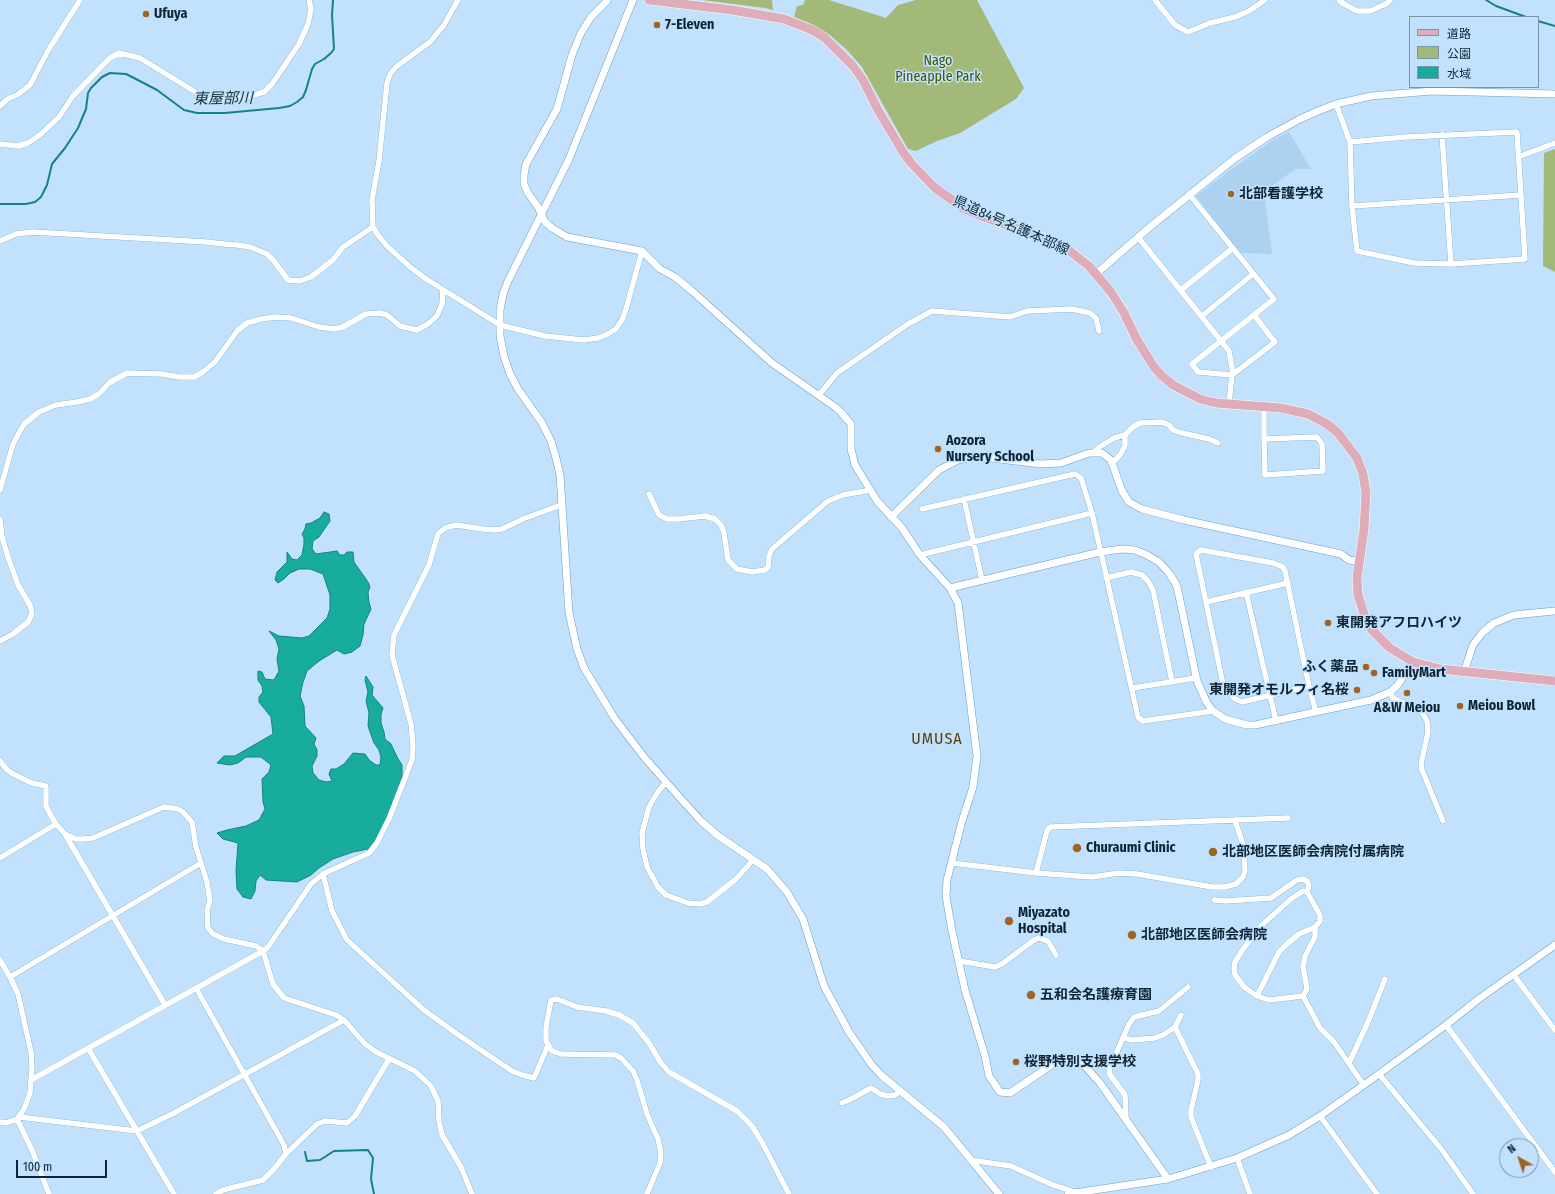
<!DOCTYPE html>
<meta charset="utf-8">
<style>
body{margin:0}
#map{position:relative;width:1555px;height:1194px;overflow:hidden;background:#c1e1fd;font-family:"Fira Sans Condensed","Noto Sans JP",sans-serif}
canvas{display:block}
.legend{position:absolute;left:1409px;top:16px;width:130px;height:72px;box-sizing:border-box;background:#c1e1fd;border:1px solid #7a96ad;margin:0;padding:5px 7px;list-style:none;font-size:12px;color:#0f2536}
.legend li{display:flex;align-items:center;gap:8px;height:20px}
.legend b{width:20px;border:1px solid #7a96ad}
.north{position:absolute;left:1499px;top:1138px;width:40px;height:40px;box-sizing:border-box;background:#c1e1fd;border:1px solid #7a96ad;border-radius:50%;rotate:321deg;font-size:11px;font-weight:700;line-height:16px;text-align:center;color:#0f2536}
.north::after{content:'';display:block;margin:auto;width:14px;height:18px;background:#9f6424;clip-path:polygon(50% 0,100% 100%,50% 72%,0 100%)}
.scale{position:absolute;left:16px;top:1160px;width:91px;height:18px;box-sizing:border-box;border:2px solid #0f2536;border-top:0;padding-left:5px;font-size:12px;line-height:14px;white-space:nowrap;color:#0f2536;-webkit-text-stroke:3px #c1e1fd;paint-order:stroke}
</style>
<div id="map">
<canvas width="1555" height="1194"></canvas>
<ul class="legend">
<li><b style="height:5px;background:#dfadb9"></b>道路</li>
<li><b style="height:11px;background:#a2b977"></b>公園</li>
<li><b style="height:11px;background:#18ac9d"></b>水域</li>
</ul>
<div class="north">N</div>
<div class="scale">100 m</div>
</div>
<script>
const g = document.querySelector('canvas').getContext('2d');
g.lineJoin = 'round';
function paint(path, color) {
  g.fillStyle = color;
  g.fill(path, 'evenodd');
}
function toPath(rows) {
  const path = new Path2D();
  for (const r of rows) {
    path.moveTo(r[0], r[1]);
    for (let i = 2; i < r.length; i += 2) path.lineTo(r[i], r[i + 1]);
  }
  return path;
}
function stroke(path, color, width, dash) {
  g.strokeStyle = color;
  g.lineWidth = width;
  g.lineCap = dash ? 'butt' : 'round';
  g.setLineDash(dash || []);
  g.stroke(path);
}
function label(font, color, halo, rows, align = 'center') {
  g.font = font + ' "Fira Sans Condensed","Noto Sans JP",sans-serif';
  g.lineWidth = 3;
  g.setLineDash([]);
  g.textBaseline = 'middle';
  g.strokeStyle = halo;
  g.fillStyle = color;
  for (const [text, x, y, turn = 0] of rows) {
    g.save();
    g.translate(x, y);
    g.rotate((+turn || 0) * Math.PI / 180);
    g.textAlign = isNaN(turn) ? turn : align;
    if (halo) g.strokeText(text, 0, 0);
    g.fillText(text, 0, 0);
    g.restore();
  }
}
paint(toPath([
 [1289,132,1311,169,1295,169,1264,192,1272,254,1240,253,1196,196,1232,169,1273,140]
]), '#add2f0');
paint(toPath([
 [702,0,772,0,773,10,766,8],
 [805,0,829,0,886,18,898,5,916,0,977,0,1024,88,1016,99,960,133,937,141,916,151,908,149,862,67,846,49,831,36,809,23,794,17,797,6,803,5],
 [1555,149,1555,272,1543,266,1544,153]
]), '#a2b977');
const water = toPath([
 [324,512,329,514,330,521,319,537,313,541,312,549,316,554,337,551,340,555,344,555,347,552,353,552,354,562,368,582,370,587,368,592,369,602,371,609,364,624,363,635,360,646,352,652,344,654,337,650,319,661,307,671,303,682,300,696,304,706,305,726,316,738,314,744,317,750,317,756,312,766,313,773,319,780,326,782,332,781,329,774,331,769,336,769,344,764,353,753,365,754,369,760,376,765,380,765,381,757,379,750,374,743,368,726,369,713,366,701,368,692,365,680,366,676,373,687,372,695,383,708,381,714,381,723,384,732,385,739,391,744,397,757,402,765,402,780,391,812,375,843,368,849,353,852,333,859,319,868,311,875,297,882,266,880,260,875,256,881,255,891,251,899,243,897,237,889,236,871,238,843,223,839,217,833,227,830,246,826,259,820,265,809,263,802,262,779,269,772,271,765,261,757,246,757,238,763,230,765,217,763,224,756,235,756,273,734,271,717,259,702,259,697,263,692,262,686,258,680,258,671,262,672,265,679,274,680,279,671,277,659,279,649,276,640,269,631,279,636,302,638,309,636,327,618,330,609,330,595,323,574,310,569,299,569,290,573,284,579,278,583,275,580,277,572,287,562,287,552,292,559,297,560,302,555,304,544,304,538,302,534,305,529,306,524,311,523,320,518,324,512]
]);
paint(water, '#18ac9d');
stroke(water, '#15847e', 1);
stroke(toPath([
 [1486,0,1496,6,1526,17],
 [1538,21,1555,26],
 [0,204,26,204,35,202,41,197,47,185,52,164,65,148,78,128,86,109,88,93,91,88,102,77,110,73,126,74,134,78,157,90,184,110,197,113,225,113,279,108,290,106,297,102,303,97,306,90,312,69,315,64,324,59,331,53,334,49,332,15,333,0],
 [305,1152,307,1161,320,1160,334,1151,368,1150,373,1158,371,1179,374,1194]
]), '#15847e', 2);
const minor = toPath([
 [458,0,444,25,430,42,397,66,390,74,387,83,379,161,372,200,373,227,378,235,387,246,410,267,426,279,500,325,545,336,584,340,598,338,606,335,616,329,622,320,626,309,642,251],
 [1155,0,1175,25,1188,32,1210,23,1235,17,1249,11,1265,0],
 [1339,0,1344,4,1357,11,1370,11,1386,4,1390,0],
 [1336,104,1350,142,1352,206,1357,251,1414,263,1451,264,1525,259,1517,132,1406,137,1350,142],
 [0,106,9,98,17,95,30,85,49,49,80,0],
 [1442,135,1451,264],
 [0,144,18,146,28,143,41,134,59,117,73,96,101,67,110,58,119,53,140,58,205,98,212,100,227,100,247,97,264,92,272,84,299,44,308,24,311,9,309,0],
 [1518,157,1555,143],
 [1189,194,1274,299,1192,364,1198,372,1232,375,1275,342,1254,315],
 [1352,206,1521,195],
 [1138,237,1229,351,1233,374],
 [0,241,16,234,33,232,206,242,224,244,237,245,250,247,267,254,274,261,288,280,300,281,311,277,333,260,343,247,373,227],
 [1181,290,1233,248],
 [1202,316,1253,274],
 [819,395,837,373,908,324,932,311,1010,317,1027,311,1072,309,1090,313,1096,318,1099,331],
 [1229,404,1232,375],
 [1264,406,1264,439,1265,475,1323,471,1322,444,1317,437,1264,439],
 [1094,453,1098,448,1114,438,1125,435,1133,427,1140,423,1162,422,1169,425,1173,430,1182,433,1209,439,1218,443],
 [1112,463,1120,455,1125,446,1125,435],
 [0,490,13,444,24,424,39,412,56,405,77,402,90,399,99,394,109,383,127,373,162,374,179,377,194,377,203,372,215,362,237,331,247,323,261,319,276,317,291,318,319,327,334,329,343,327,366,314,380,313,387,315,400,326,417,330,428,324,437,316,442,304,443,290],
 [649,494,659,515,667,519,678,519,705,516,715,519,721,525,724,533,728,560,737,569,752,572,765,570,768,567,769,556,772,549,828,501,843,495,871,490],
 [964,499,982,580],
 [922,509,1075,474,1081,478,1092,513,1138,717,1143,721,1213,711],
 [0,519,2,537,8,557,18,585,30,605,32,614,28,622,13,634,0,641],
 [1201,550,1273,563,1283,567,1285,571,1309,686,1242,702,1235,699,1230,693,1223,684,1196,554,1201,550],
 [920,555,1092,513],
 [1106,578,1131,572,1142,575,1148,581,1153,590,1172,682],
 [1246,592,1276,721],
 [1206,602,1288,583],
 [1309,686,1316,712],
 [1132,688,1196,678],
 [1390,692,1393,698,1422,712,1427,721,1428,732,1421,764,1422,770,1443,821],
 [0,761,7,770,13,774,32,783,46,786,46,806,50,814,56,824,65,834,165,1005],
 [666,782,657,793,649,807,642,833,643,849,647,867,658,887,666,895,688,903,700,904,707,902,736,879,753,860],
 [65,834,76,839,84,839,93,838,164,807,178,809,183,812,192,822,196,847,207,882,210,901,207,910,208,928,213,934,224,939,256,946,263,951,273,984,284,998,336,1015,344,1020,365,1044,376,1052,415,1071,431,1086,438,1101,439,1121,442,1135,461,1167,472,1194],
 [0,858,56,824],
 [952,863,1036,873,1092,877,1119,873,1137,874,1212,887,1225,887,1236,884,1243,877,1245,871,1244,847,1235,821],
 [1036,873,1047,831,1050,827,1288,818],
 [323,874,332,911,347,940,424,1010,457,1034,512,1071,522,1075,534,1078,548,1045],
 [1214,900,1225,901,1271,898,1297,880,1303,879,1307,881,1309,886,1307,892],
 [0,960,10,977,18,994,31,1052,32,1067,30,1093,24,1109,17,1119,6,1123,0,1122],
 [959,961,995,967,1002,964,1034,940,1039,938,1048,941,1056,955],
 [1513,974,1555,1030],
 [10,977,201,863],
 [196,988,284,1145,286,1154],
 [1257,996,1279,952,1288,943,1299,934,1315,927],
 [1303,996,1269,1000,1257,996,1244,987,1235,975,1234,969,1235,962,1243,949,1263,924,1291,899,1303,891,1307,892,1320,915,1320,921,1315,927,1315,937,1305,956,1303,967,1307,989,1303,996,1320,1028,1334,1042,1363,1084],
 [1181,1015,1175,1027,1198,1074,1198,1080,1191,1110,1191,1117,1211,1167],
 [1446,1025,1555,1172],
 [1124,1038,1132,1040,1155,1038,1163,1035,1175,1027],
 [88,1048,174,1194],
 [1349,1063,1368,1022,1385,979],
 [1379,1074,1442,1150,1473,1194],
 [31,1080,263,951,268,947,311,884,323,874,369,853,377,843,389,819,412,760,413,745,411,724,392,655,394,635,429,565,438,534,445,528,456,525,483,529,495,530,502,529,523,519,561,505],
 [842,1103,851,1099,871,1088,880,1094,888,1096,895,1095,901,1091],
 [1320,1116,1377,1194],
 [19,1117,137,1131,174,1113,344,1020],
 [17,1119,32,1150,49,1194],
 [1126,1119,1125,1095,1110,1075,1109,1070,1129,1024,1134,1017,1159,1011,1188,987],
 [1237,1158,1250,1194],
 [970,1160,1011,1166,1053,1185,1075,1192],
 [216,1194,223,1190,263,1180,274,1169,286,1154,317,1124,325,1121,347,1123,355,1116,389,1059],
 [647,1194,660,1163,661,1153,658,1139,647,1114,637,1080,633,1071,621,1058,615,1055,561,1054,552,1051,546,1041,546,1027,551,1000,557,999,577,1007,606,1011,619,1015,633,1023,649,1043,661,1063,669,1072,737,1111,752,1126,763,1144,789,1194]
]);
const tertiary = toPath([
 [633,0,569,159,508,281,503,294,500,310,500,336,504,356,510,374,518,389,542,423,551,441,556,458,560,475,569,613,577,649,584,668,615,719,644,757,681,799,701,821,717,835,767,869,787,892,803,919,824,986,849,1032,871,1064,881,1075,944,1127,999,1194],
 [607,1,591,17,581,33,572,55,557,109,526,164,524,175,524,184,528,193,538,207,545,222,552,228,567,237,642,251,660,269,675,277,692,291,772,363,838,409,851,424,851,449,855,465,877,501,902,528,920,555,950,588,958,603,977,756,973,787,962,821,947,880,946,896,952,931,965,990,985,1056,989,1076,1000,1092,1010,1093,1053,1064,1065,1059,1075,1060,1084,1065,1100,1083,1168,1179],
 [1097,273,1151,226,1234,159,1267,137,1300,119,1318,111,1336,104,1371,96,1432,91,1555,94],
 [891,517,939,470,958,460,975,456,1041,464,1061,463,1089,453,1102,453,1111,460,1122,491,1129,502,1142,509,1184,520,1341,554,1349,560,1358,561],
 [950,588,1100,552,1122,549,1135,550,1147,555,1159,562,1169,573,1176,584,1178,591,1197,681,1207,703,1213,711,1225,719,1247,725,1255,725,1371,700,1390,692,1397,686,1413,662],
 [1464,672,1473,645,1482,633,1494,623,1514,615,1555,611],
 [1068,1194,1168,1179,1237,1158,1289,1135,1320,1116,1379,1074,1446,1025,1480,998,1555,945]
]);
const primary = toPath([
 [649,0,732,10,784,19,812,30,824,37,853,66,863,80,878,110,903,152,911,163,934,187,963,208,984,217,1049,240,1067,249,1089,266,1111,292,1124,313,1137,340,1154,367,1162,376,1173,385,1200,399,1216,403,1281,408,1308,414,1327,424,1338,433,1357,458,1363,474,1366,493,1364,529,1357,578,1358,595,1366,620,1372,630,1390,648,1413,662,1440,669,1555,681]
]);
stroke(minor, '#689eca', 6);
stroke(tertiary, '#689eca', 8);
stroke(primary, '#fff', 10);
stroke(minor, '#fff', 5.5);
stroke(tertiary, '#fff', 7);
stroke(primary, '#dfadb9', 9);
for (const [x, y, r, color] of [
 [146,14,4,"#9f6424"],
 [657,25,4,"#9f6424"],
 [1231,194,4,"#9f6424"],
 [938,449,4,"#9f6424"],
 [1328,623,4,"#9f6424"],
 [1366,667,4,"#9f6424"],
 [1374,673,4,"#9f6424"],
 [1357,690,4,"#9f6424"],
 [1407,693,4,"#9f6424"],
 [1460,706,4,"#9f6424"],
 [1077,848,5,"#9f6424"],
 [1213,852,5,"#9f6424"],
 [1009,921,5,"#9f6424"],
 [1132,935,5,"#9f6424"],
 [1031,995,5,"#9f6424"],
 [1016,1062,4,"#9f6424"]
]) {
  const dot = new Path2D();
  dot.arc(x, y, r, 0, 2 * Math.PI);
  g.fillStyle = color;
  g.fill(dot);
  stroke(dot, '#c1e1fd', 1.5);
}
label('bold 14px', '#0f2536', '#c1e1fd', [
 ["Ufuya",154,14],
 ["7-Eleven",665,25],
 ["北部看護学校",1239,194],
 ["Aozora",946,441],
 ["Nursery School",946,457],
 ["東開発アフロハイツ",1336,623],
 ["ふく薬品",1358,667,"right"],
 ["FamilyMart",1382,673],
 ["東開発オモルフィ名桜",1349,690,"right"],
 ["Meiou Bowl",1468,706],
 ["A&W Meiou",1407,708,"center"],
 ["Churaumi Clinic",1086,848],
 ["北部地区医師会病院付属病院",1222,852],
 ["Miyazato",1018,913],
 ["Hospital",1018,929],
 ["北部地区医師会病院",1141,935],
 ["五和会名護療育園",1040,995],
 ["桜野特別支援学校",1024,1062]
], 'left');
label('14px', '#405500', '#c1e1fd', [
 ["Nago",938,61],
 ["Pineapple Park",938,77]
]);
label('14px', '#0f2536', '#c1e1fd', [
 ["県道84号名護本部線",1011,226,24]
]);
label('italic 15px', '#17332f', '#c1e1fd', [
 ["東屋部川",223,99,-1]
]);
g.letterSpacing = '1px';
label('16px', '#60380a', '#c1e1fd', [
 ["UMUSA",937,740]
]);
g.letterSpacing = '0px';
</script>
